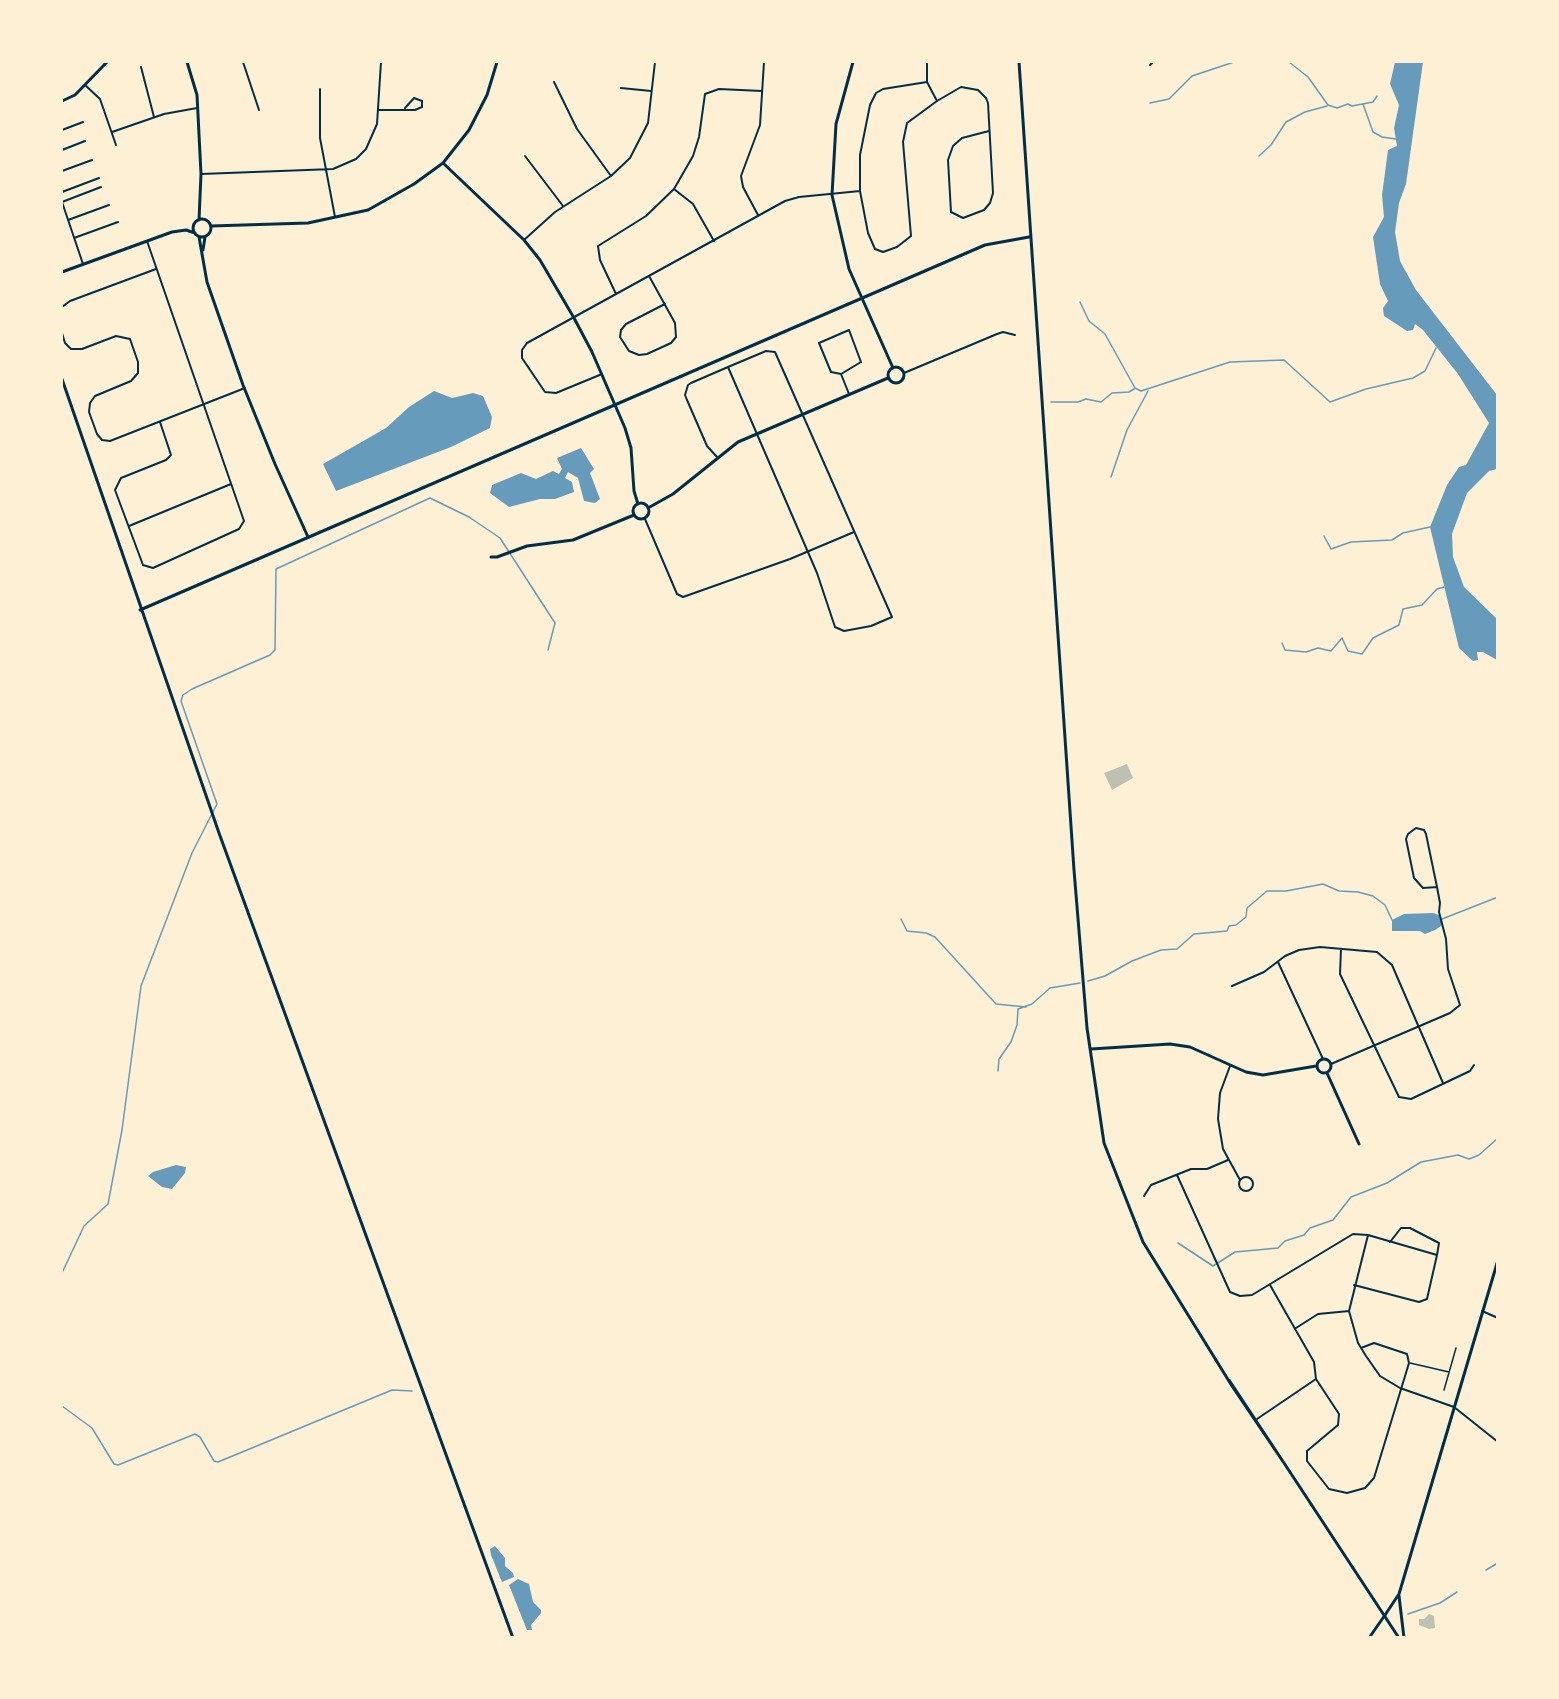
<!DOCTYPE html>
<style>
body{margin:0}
#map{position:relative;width:1559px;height:1699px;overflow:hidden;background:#fdf0d5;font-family:Rubik,sans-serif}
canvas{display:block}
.frame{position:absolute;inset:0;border:63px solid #fdf0d5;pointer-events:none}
</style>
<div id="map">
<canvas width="1559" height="1699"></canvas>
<div class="frame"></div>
</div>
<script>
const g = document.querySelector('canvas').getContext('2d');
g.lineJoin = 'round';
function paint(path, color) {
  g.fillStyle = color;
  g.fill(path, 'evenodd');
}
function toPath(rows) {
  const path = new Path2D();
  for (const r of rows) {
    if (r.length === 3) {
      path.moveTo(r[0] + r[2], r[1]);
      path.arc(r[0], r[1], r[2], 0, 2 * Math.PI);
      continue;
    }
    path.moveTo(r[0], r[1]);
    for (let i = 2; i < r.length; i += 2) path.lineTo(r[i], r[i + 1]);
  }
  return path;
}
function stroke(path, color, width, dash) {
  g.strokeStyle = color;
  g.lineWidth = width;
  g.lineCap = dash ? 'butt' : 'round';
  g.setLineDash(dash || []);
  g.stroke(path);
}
paint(toPath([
 [1395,62,1423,62,1406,184,1399,203,1395,232,1400,261,1416,290,1497,395,1497,469,1489,471,1467,493,1452,534,1453,557,1464,587,1497,619,1497,660,1483,652,1477,652,1478,660,1473,661,1459,648,1430,527,1447,485,1459,467,1466,465,1489,423,1458,374,1423,330,1415,324,1413,330,1407,331,1384,316,1383,308,1388,301,1380,284,1373,237,1384,217,1382,195,1388,150,1397,146,1394,128,1399,105,1390,84],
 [434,391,452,398,473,393,483,396,492,417,490,428,451,447,336,491,323,464,386,428,409,407],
 [581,448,594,469,590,473,600,499,595,503,584,501,578,478,568,472,565,478,572,482,574,492,555,499,540,499,509,507,490,493,492,485,521,473,536,479,553,471,559,474,562,469,557,458],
 [1433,913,1439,915,1442,921,1441,926,1435,930,1425,934,1420,931,1392,931,1392,920,1404,914],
 [176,1165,186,1167,185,1173,172,1189,162,1187,148,1176,153,1172],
 [495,1546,505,1558,505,1566,513,1573,514,1577,502,1582,491,1555,490,1549],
 [518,1579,529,1584,533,1602,541,1610,541,1613,531,1625,532,1630,527,1630,509,1585]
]), '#669bbc');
stroke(toPath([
 [1289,62,1308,77,1328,105,1337,108,1348,104,1352,106,1373,102,1377,96],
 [1150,103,1169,99,1192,76,1234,62],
 [1363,104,1373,132,1382,137,1396,139],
 [1259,156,1271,145,1286,122,1305,112,1327,106],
 [1080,302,1089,321,1105,334,1135,388,1141,391,1230,362,1284,360,1330,402,1366,389,1413,378,1425,371,1436,348],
 [1051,402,1078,402,1086,399,1101,402,1112,393,1129,392,1134,389],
 [1111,477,1127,430,1148,391],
 [1324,536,1331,549,1351,542,1392,540,1403,533,1430,527],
 [1282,643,1285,650,1306,652,1318,648,1331,651,1342,638,1348,651,1362,654,1373,638,1399,625,1403,609,1422,605,1437,589,1444,587],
 [901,919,907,931,926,933,935,937,996,1004,1026,1007],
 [1442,919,1498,897],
 [1088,981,1105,976,1132,961,1161,950,1177,949,1194,934,1227,931,1229,926,1236,925,1246,917,1247,908,1267,891,1286,891,1323,884,1339,891,1358,892,1373,896,1385,905,1392,920],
 [998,1071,999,1059,1011,1042,1017,1025,1018,1009,1032,1004,1050,988,1080,983],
 [1178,1243,1213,1266,1235,1252,1278,1248,1285,1241,1304,1235,1310,1228,1333,1220,1351,1197,1387,1183,1421,1162,1458,1155,1469,1159,1479,1155,1498,1138],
 [62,1273,84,1226,108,1204,122,1130,141,986,192,853,217,804,181,701,183,695,192,689,270,655,275,650,276,569,430,498,469,517,500,538,555,623,548,650],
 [62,1406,92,1428,114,1464,118,1465,195,1434,200,1437,214,1461,218,1462,392,1390,412,1391],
 [1486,1570,1498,1563],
 [1408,1614,1440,1603,1457,1592]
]), '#669bbc', 1.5);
stroke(toPath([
 [1469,625,1483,643,1498,651]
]), '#669bbc', 7);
paint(toPath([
 [1127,764,1133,778,1112,790,1104,773],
 [1429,1614,1434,1616,1435,1628,1429,1629,1419,1625,1419,1619,1424,1619]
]), '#bec0b2');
stroke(toPath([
 [1410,1363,1449,1372],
 [1444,1390,1456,1348]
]), '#003049', 1.5);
stroke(toPath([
 [243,62,259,110],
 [927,62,927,82,937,101],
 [1150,65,1153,62],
 [141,67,154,117],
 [554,82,577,129,611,176],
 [927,82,883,89,876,93,870,105,860,155,860,191,868,233,875,249,883,252,897,247,911,236,903,142,907,123,937,101,961,87,978,90,986,98,988,103,993,193,990,203,984,210,963,218,951,212,948,160,953,146,962,138,989,131],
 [85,85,100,99,116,145],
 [621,88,651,91],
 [320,89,320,138,335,217],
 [378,110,415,110,422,107,422,101,414,98,405,108],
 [62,130,83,122],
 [112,132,164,114,197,108],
 [62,150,85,141],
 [525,156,563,206],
 [62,171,92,160],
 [201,174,333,169,356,159,366,149,377,124,381,62],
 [674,189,693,204,714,241],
 [62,192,99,178],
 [62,202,83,264],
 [62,202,101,187],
 [758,215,743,187,741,176,760,125,764,62],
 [68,220,109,205],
 [74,238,118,222],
 [524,240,555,212,611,176,630,158,648,123,655,62],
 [147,241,244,521,239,529,153,568,143,565,115,490,121,478,166,460,171,455,160,422],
 [649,276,675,323,676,337,671,343,647,354,639,355,629,351,620,337,621,330,626,324,665,304],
 [616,294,600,260,598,246,646,216,674,189,693,156,699,137,705,94,719,89,762,91],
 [62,307,70,301,156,269],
 [62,333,65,343,71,349,82,349,116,336,130,339,138,362,138,373,131,381,95,396,90,403,89,412,97,434,102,440,110,441,245,388],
 [904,373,997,334,1003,332,1015,335],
 [602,374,556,393,545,392,522,358,522,350,527,343,785,201,799,197,860,191],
 [841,374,861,362,849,330,819,343,831,372,841,374,849,394],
 [717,457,707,446,687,400,685,395,688,385,691,383,728,367,766,351,775,352,892,617,871,626,844,631,835,627,817,573,728,367],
 [645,519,677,594,683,597,790,559,854,532],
 [129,526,231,484],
 [1341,949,1340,974,1399,1097,1411,1099,1470,1071,1474,1065],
 [1278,962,1323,1059],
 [1232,986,1264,972,1285,956,1299,950,1320,947,1377,952,1392,965,1443,1083],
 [1331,1064,1450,1013,1460,1005,1448,969,1446,939,1439,912,1440,903,1437,887,1426,834,1424,830,1416,828,1408,834,1406,839,1414,878,1423,888,1437,887],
 [1230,1066,1220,1093,1218,1119,1223,1149,1240,1180],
 [1177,1175,1230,1292,1240,1296,1252,1295,1353,1234,1368,1235,1437,1255,1427,1299,1419,1302,1354,1285],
 [1246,1184,7],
 [1144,1196,1151,1185,1191,1169,1207,1169,1228,1160],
 [1368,1235,1349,1311,1358,1343,1366,1356,1380,1376,1400,1388,1454,1407,1498,1442],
 [1390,1242,1401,1228,1410,1228,1439,1243,1437,1255],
 [1270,1285,1314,1362,1316,1379,1339,1414,1338,1425,1307,1451,1307,1461,1329,1489,1347,1493,1365,1488,1374,1478,1409,1363,1407,1354,1374,1343,1361,1348],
 [1482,1311,1498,1318],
 [1296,1328,1318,1314,1349,1311],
 [1257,1419,1316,1379],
 [1497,1476,1498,1476]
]), '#003049', 2);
stroke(toPath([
 [187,62,197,95,201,174,199,220],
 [853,62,836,124,832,195,849,269,893,368],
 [62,101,75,95,107,62],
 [443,163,524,240,540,260,574,318,592,352,625,428,631,448,634,491,638,504],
 [202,228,9],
 [211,226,308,223,368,210,414,184,443,163,469,130,487,95,497,62],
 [199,237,207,282,243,385,275,464,308,537],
 [203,250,205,237],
 [62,272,172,232,186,230,195,233],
 [896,375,8],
 [641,511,8],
 [648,508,673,494,738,442,888,378],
 [491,557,497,557,527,546,573,540,634,515],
 [1091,1049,1170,1044,1190,1047,1246,1072,1263,1075,1316,1066],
 [1324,1066,7],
 [1327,1073,1359,1144],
 [1369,1638,1385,1615]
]), '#003049', 3);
stroke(toPath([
 [1019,62,1074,870,1087,1028,1104,1143,1143,1242,1232,1386,1286,1466,1229,1380],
 [62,379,219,833,513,1638],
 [140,610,985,245,1029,237],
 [1286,1466,1399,1638],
 [1399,1596,1404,1638],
 [1385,1615,1399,1594,1498,1260]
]), '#003049', 3);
</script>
